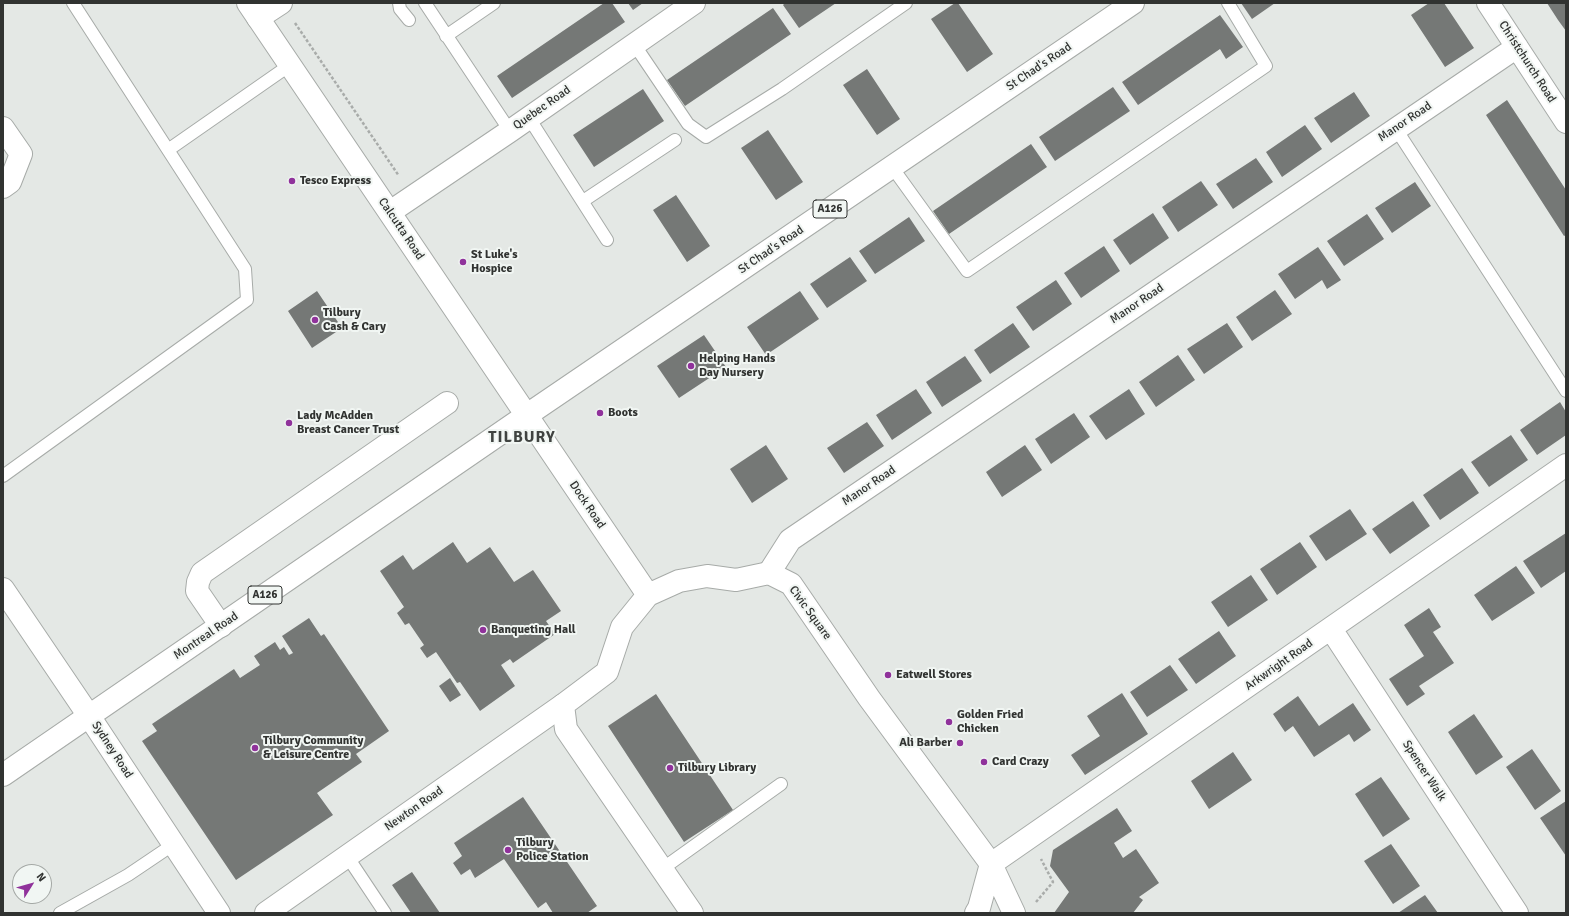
<!DOCTYPE html>
<style>
body{margin:0}
#map{position:relative;width:1569px;height:916px;overflow:hidden;background:#e4e8e5;font-family:Signika,sans-serif}
canvas{display:block}
.frame{position:absolute;inset:0;border:4px solid #313331;pointer-events:none}
.north{position:absolute;left:12px;top:864px;width:40px;height:40px;box-sizing:border-box;background:#f1f6f3;border:1px solid #a4a8a5;border-radius:50%;rotate:53deg;font-size:11px;font-weight:700;line-height:16px;text-align:center;color:#313331}
.north::after{content:'';display:block;margin:auto;width:14px;height:18px;background:#90329b;clip-path:polygon(50% 0,100% 100%,50% 72%,0 100%)}
</style>
<div id="map">
<canvas width="1569" height="916"></canvas>
<div class="frame"></div>
<div class="north">N</div>
</div>
<script>
const g = document.querySelector('canvas').getContext('2d');
g.lineJoin = 'round';
function paint(path, color) {
  g.fillStyle = color;
  g.fill(path, 'evenodd');
}
function toPath(rows) {
  const path = new Path2D();
  for (const r of rows) {
    path.moveTo(r[0], r[1]);
    for (let i = 2; i < r.length; i += 2) path.lineTo(r[i], r[i + 1]);
  }
  return path;
}
function stroke(path, color, width, dash) {
  g.strokeStyle = color;
  g.lineWidth = width;
  g.lineCap = dash ? 'butt' : 'round';
  g.setLineDash(dash || []);
  g.stroke(path);
}
function label(font, color, halo, rows, align = 'center') {
  g.font = font + ' Signika,sans-serif';
  g.lineWidth = 4;
  g.setLineDash([]);
  g.textBaseline = 'middle';
  g.strokeStyle = halo;
  g.fillStyle = color;
  for (const [text, x, y, turn = 0] of rows) {
    g.save();
    g.translate(x, y);
    g.rotate((+turn || 0) * Math.PI / 180);
    g.textAlign = isNaN(turn) ? turn : align;
    if (halo) g.strokeText(text, 0, 0);
    g.fillText(text, 0, 0);
    g.restore();
  }
}
paint(toPath([
 [604,3,612,3,625,22,512,98,497,76],
 [628,3,643,3,633,10],
 [785,3,836,3,799,28,783,5],
 [955,3,958,3,993,54,967,72,931,19],
 [1241,3,1275,3,1252,19],
 [1429,3,1444,3,1474,48,1445,67,1411,15],
 [1547,3,1566,3,1566,31,1558,20],
 [773,8,791,34,685,106,667,80],
 [1220,15,1243,47,1226,59,1220,49,1138,105,1122,82],
 [867,69,900,119,877,135,843,85],
 [1113,87,1130,111,1055,161,1039,137],
 [643,89,664,121,594,167,573,135],
 [1354,92,1370,116,1331,143,1314,118],
 [1507,100,1566,190,1566,235,1564,236,1486,115],
 [1305,125,1322,149,1282,177,1266,152],
 [768,130,803,182,776,200,741,148],
 [1031,144,1047,167,949,234,933,211],
 [1256,158,1273,182,1233,209,1216,184],
 [1201,181,1218,205,1178,232,1162,207],
 [1415,182,1431,206,1392,233,1375,208],
 [676,195,710,246,687,262,653,210],
 [1153,213,1169,238,1130,265,1113,240],
 [1367,214,1384,239,1344,266,1327,241],
 [909,217,925,241,875,274,859,251],
 [1104,246,1120,271,1081,298,1064,273],
 [1318,247,1341,280,1327,289,1322,280,1295,299,1278,274],
 [850,257,867,281,827,308,810,284],
 [1056,280,1072,304,1033,331,1016,307],
 [1275,290,1292,314,1252,341,1236,317],
 [317,291,342,328,312,348,288,311],
 [800,291,819,319,766,355,747,327],
 [1013,323,1030,347,990,374,974,350],
 [1227,323,1243,347,1204,374,1187,349],
 [704,335,726,367,679,398,657,366],
 [1178,355,1195,380,1156,407,1139,382],
 [965,356,982,381,942,407,926,382],
 [916,389,932,413,892,440,876,415],
 [1129,389,1145,414,1106,440,1089,416],
 [1560,402,1566,412,1566,435,1537,455,1520,430],
 [1074,413,1090,437,1051,464,1035,439],
 [867,422,884,446,844,473,827,448],
 [1511,435,1528,460,1489,487,1471,462],
 [766,445,788,479,752,503,730,469],
 [1025,445,1042,470,1002,497,986,472],
 [1462,468,1479,493,1440,520,1423,495],
 [1413,501,1430,526,1390,554,1372,529],
 [1350,509,1367,534,1326,561,1309,536],
 [1566,533,1566,571,1541,588,1523,561],
 [453,542,467,563,490,547,514,582,533,570,561,611,546,621,555,634,513,663,510,659,501,665,515,686,480,711,460,682,457,683,436,652,427,658,420,648,424,645,409,623,405,625,397,613,404,607,380,571,403,555,413,570],
 [1300,542,1317,567,1277,595,1260,569],
 [1516,566,1535,593,1492,621,1474,595],
 [1251,575,1268,600,1228,627,1211,602],
 [1429,608,1441,627,1433,632,1454,663,1419,686,1425,694,1407,706,1389,679,1424,656,1404,625],
 [309,618,321,636,324,634,389,731,356,754,362,762,317,793,333,815,236,880,142,741,157,731,152,724,234,669,240,678,260,665,254,656,275,642,280,650,284,647,289,655,293,653,282,636],
 [1219,631,1236,656,1196,684,1178,659],
 [1170,665,1188,690,1147,717,1130,692],
 [450,678,461,695,450,702,439,686],
 [1122,693,1148,734,1085,775,1071,755,1100,736,1087,716],
 [656,694,733,810,684,842,608,726],
 [1298,696,1319,726,1353,703,1371,730,1354,742,1349,734,1314,757,1293,726,1285,732,1273,714],
 [1474,714,1503,757,1476,775,1448,732],
 [1532,749,1561,791,1535,810,1506,767],
 [1233,752,1252,780,1209,809,1191,781],
 [1381,777,1410,819,1383,837,1355,794],
 [523,797,597,906,587,913,553,913,546,902,538,908,504,859,475,878,470,869,461,875,453,863,462,856,454,843],
 [1566,801,1566,856,1540,818],
 [1117,808,1132,831,1114,843,1123,858,1136,849,1159,883,1139,897,1143,900,1133,913,1054,913,1069,892,1050,866,1053,850],
 [1391,844,1420,886,1393,904,1364,861],
 [412,872,440,913,411,913,392,885],
 [1425,895,1438,913,1398,913]
]), '#757876');
const service = toPath([
 [399,3,400,9,409,20],
 [425,3,510,131],
 [446,36,494,3],
 [634,44,688,124,706,137,782,89,906,3],
 [529,118,607,240],
 [1396,129,1566,391],
 [168,150,290,65],
 [892,167,967,271,1266,66,1228,3],
 [583,201,675,140],
 [3,476,247,300,245,269,73,3],
 [347,856,385,913],
 [662,869,781,784],
 [60,913,128,875,174,844]
]);
const minor = toPath([
 [1488,3,1566,122],
 [258,18,281,3],
 [3,128,21,154,10,182,3,187],
 [390,212,510,131,694,3],
 [769,573,790,540,1517,47],
 [3,589,89,716,219,913],
 [221,626,197,591,198,582,202,573,447,403],
 [1331,629,1517,913],
 [991,864,1566,465],
 [266,913,563,705]
]);
const tertiary = toPath([
 [248,3,648,595],
 [692,913,566,729,563,705,607,672,622,627,648,595,679,581,707,576,736,580,769,573,791,584,869,698,991,864,1014,913],
 [976,913,979,908,991,864]
]);
const primary = toPath([
 [3,775,527,415,1133,3]
]);
stroke(service, '#a7aba8', 14);
stroke(minor, '#a7aba8', 24);
stroke(tertiary, '#a7aba8', 24);
stroke(primary, '#a7aba8', 24);
stroke(toPath([
 [295,23,399,176],
 [1036,902,1053,882,1041,859]
]), '#a9acaa', 2.5, [3, 2]);
stroke(service, '#fff', 12);
stroke(minor, '#fff', 22);
stroke(tertiary, '#fff', 22);
stroke(primary, '#fff', 22);
for (const [x, y, r, color] of [
 [292,181,4,"#90329b"],
 [463,262,4,"#90329b"],
 [315,320,4,"#90329b"],
 [691,366,4,"#90329b"],
 [600,413,4,"#90329b"],
 [289,423,4,"#90329b"],
 [483,630,4,"#90329b"],
 [888,675,4,"#90329b"],
 [949,722,4,"#90329b"],
 [960,743,4,"#90329b"],
 [255,748,4,"#90329b"],
 [984,762,4,"#90329b"],
 [670,768,4,"#90329b"],
 [508,850,4,"#90329b"]
]) {
  const dot = new Path2D();
  dot.arc(x, y, r, 0, 2 * Math.PI);
  g.fillStyle = color;
  g.fill(dot);
  stroke(dot, '#f1f6f3', 1.5);
}
for (const [x, y, w] of [
 [830,209,34],
 [265,595,34]
]) {
  const box = new Path2D();
  box.roundRect(x - w / 2, y - 9, w, 18, 3);
  g.fillStyle = '#f1f6f3';
  g.fill(box);
  stroke(box, '#313331', 1);
}
label('bold 11px', '#313331', null, [
 ["A126",830,209],
 ["A126",265,595]
]);
label('12px', '#313331', '#f1f6f3', [
 ["Christchurch Road",1527,62,57],
 ["St Chad's Road",1039,67,-34],
 ["Quebec Road",542,108,-35],
 ["Manor Road",1405,122,-34],
 ["Calcutta Road",401,229,56],
 ["St Chad's Road",771,250,-34],
 ["Manor Road",1137,304,-34],
 ["Manor Road",869,486,-34],
 ["Dock Road",587,505,56],
 ["Civic Square",810,613,54],
 ["Montreal Road",206,636,-34],
 ["Arkwright Road",1279,665,-35],
 ["Sydney Road",112,750,57],
 ["Spencer Walk",1424,771,57],
 ["Newton Road",414,809,-35]
]);
label('bold 12px', '#313331', '#f1f6f3', [
 ["Tesco Express",300,181],
 ["St Luke's",471,255],
 ["Hospice",471,269],
 ["Tilbury",323,313],
 ["Cash & Cary",323,327],
 ["Helping Hands",699,359],
 ["Day Nursery",699,373],
 ["Boots",608,413],
 ["Lady McAdden",297,416],
 ["Breast Cancer Trust",297,430],
 ["Banqueting Hall",491,630],
 ["Eatwell Stores",896,675],
 ["Golden Fried",957,715],
 ["Chicken",957,729],
 ["Tilbury Community",263,741],
 ["& Leisure Centre",263,755],
 ["Ali Barber",952,743,"right"],
 ["Card Crazy",992,762],
 ["Tilbury Library",678,768],
 ["Tilbury",516,843],
 ["Police Station",516,857]
], 'left');
g.letterSpacing = '1px';
label('bold 16px', '#404341', '#f1f6f3', [
 ["TILBURY",522,438]
]);
g.letterSpacing = '0px';
</script>
